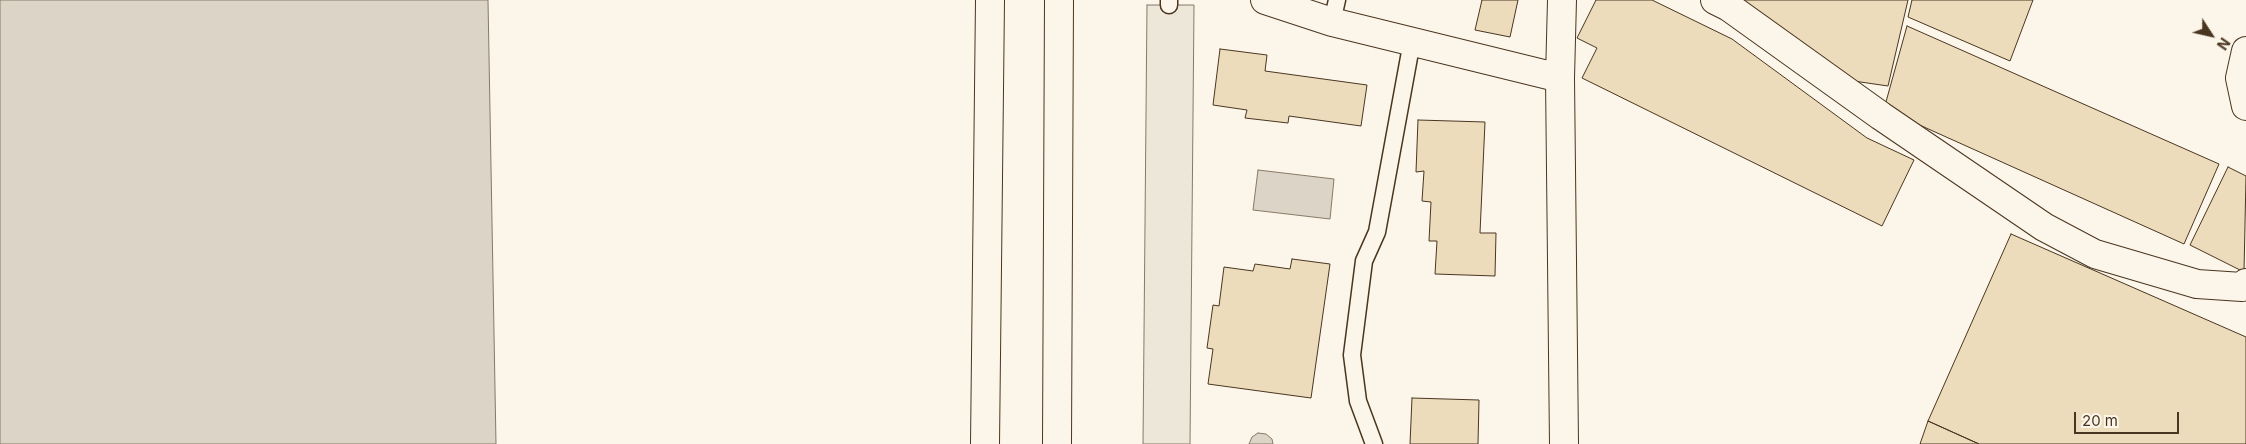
<!DOCTYPE html>
<style>
body{margin:0}
#map{position:relative;width:2246px;height:444px;overflow:hidden;background:#fbf6e9;font-family:Inter,sans-serif}
canvas{display:block}
.north{position:absolute;left:2186px;top:10px;width:50px;height:50px;-webkit-text-stroke:4px #fbf6e9;paint-order:stroke;rotate:125deg;font-size:14px;font-weight:700;line-height:20px;text-align:center;color:#4a3520}
.north::after{content:'';display:block;margin:auto;width:18px;height:22px;background:#4a3520;clip-path:polygon(50% 0,100% 100%,50% 72%,0 100%)}
.scale{position:absolute;left:2074px;top:412px;width:105px;height:22px;box-sizing:border-box;border:2px solid #4a3520;border-top:0;padding-left:6px;font-size:15px;line-height:18px;white-space:nowrap;color:#4a3520;-webkit-text-stroke:4px #fbf6e9;paint-order:stroke}
</style>
<div id="map">
<canvas width="2246" height="444"></canvas>
<div class="north">N</div>
<div class="scale">20 m</div>
</div>
<script>
const g = document.querySelector('canvas').getContext('2d');
g.lineJoin = 'round';
function paint(path, color) {
  g.fillStyle = color;
  g.fill(path, 'evenodd');
}
function toPath(rows) {
  const path = new Path2D();
  for (const r of rows) {
    path.moveTo(r[0], r[1]);
    for (let i = 2; i < r.length; i += 2) path.lineTo(r[i], r[i + 1]);
  }
  return path;
}
function stroke(path, color, width, dash) {
  g.strokeStyle = color;
  g.lineWidth = width;
  g.lineCap = dash ? 'butt' : 'round';
  g.setLineDash(dash || []);
  g.stroke(path);
}
const parking = toPath([
 [1147,5,1194,5,1190,444,1143,444,1147,5]
]);
paint(parking, '#ede7d9');
stroke(parking, '#887966', 1);
const water = toPath([
 [0,0,488,0,496,444,0,444,0,0],
 [1258,170,1334,179,1330,219,1253,210,1258,170],
 [1258,433,1266,434,1272,439,1273,444,1249,444,1252,437,1258,433]
]);
paint(water, '#dcd4c6');
stroke(water, '#887966', 1);
const building = toPath([
 [1482,0,1518,0,1510,37,1475,30,1482,0],
 [1596,0,1652,0,1732,39,1867,138,1914,160,1882,226,1582,78,1597,48,1577,38,1596,0],
 [1731,0,1908,0,1888,86,1840,79,1731,0],
 [1912,0,2033,0,2010,61,1908,17,1912,0],
 [1907,26,2219,164,2184,244,1884,109,1907,26],
 [1220,49,1267,55,1265,71,1367,85,1361,126,1289,116,1288,123,1245,118,1247,110,1213,105,1220,49],
 [1418,120,1485,122,1480,233,1496,233,1495,276,1435,274,1437,241,1429,241,1431,202,1422,201,1424,171,1416,172,1418,120],
 [2228,167,2246,176,2244,272,2190,245,2228,167],
 [2011,234,2246,337,2246,444,1979,444,1928,421,2011,234],
 [1292,259,1330,264,1311,398,1208,384,1213,349,1207,348,1213,305,1219,306,1224,267,1253,271,1255,264,1290,269,1292,259],
 [1412,398,1479,400,1478,444,1410,444,1412,398],
 [1928,421,1979,444,1920,444,1928,421]
]);
paint(building, '#ecdcbc');
stroke(building, '#4a3520', 1);
const lane = toPath([
 [1169,0,1169,5],
 [1332,22,1337,0],
 [1374,444,1358,401,1352,355,1364,261,1377,232,1412,41]
]);
const street = toPath([
 [1265,0,1332,22,1560,78],
 [1562,0,1560,78,1564,444],
 [1715,0,1729,7,1881,116,2044,227,2095,254,2197,284,2242,287,2246,283],
 [2246,51,2240,78,2246,106]
]);
const highway = toPath([
 [985,444,990,0],
 [1057,444,1059,0]
]);
stroke(lane, '#4a3520', 19);
stroke(street, '#4a3520', 30);
stroke(highway, '#4a3520', 30);
stroke(lane, '#fbf6e9', 16);
stroke(street, '#fbf6e9', 28);
stroke(highway, '#fbf6e9', 28);
</script>
